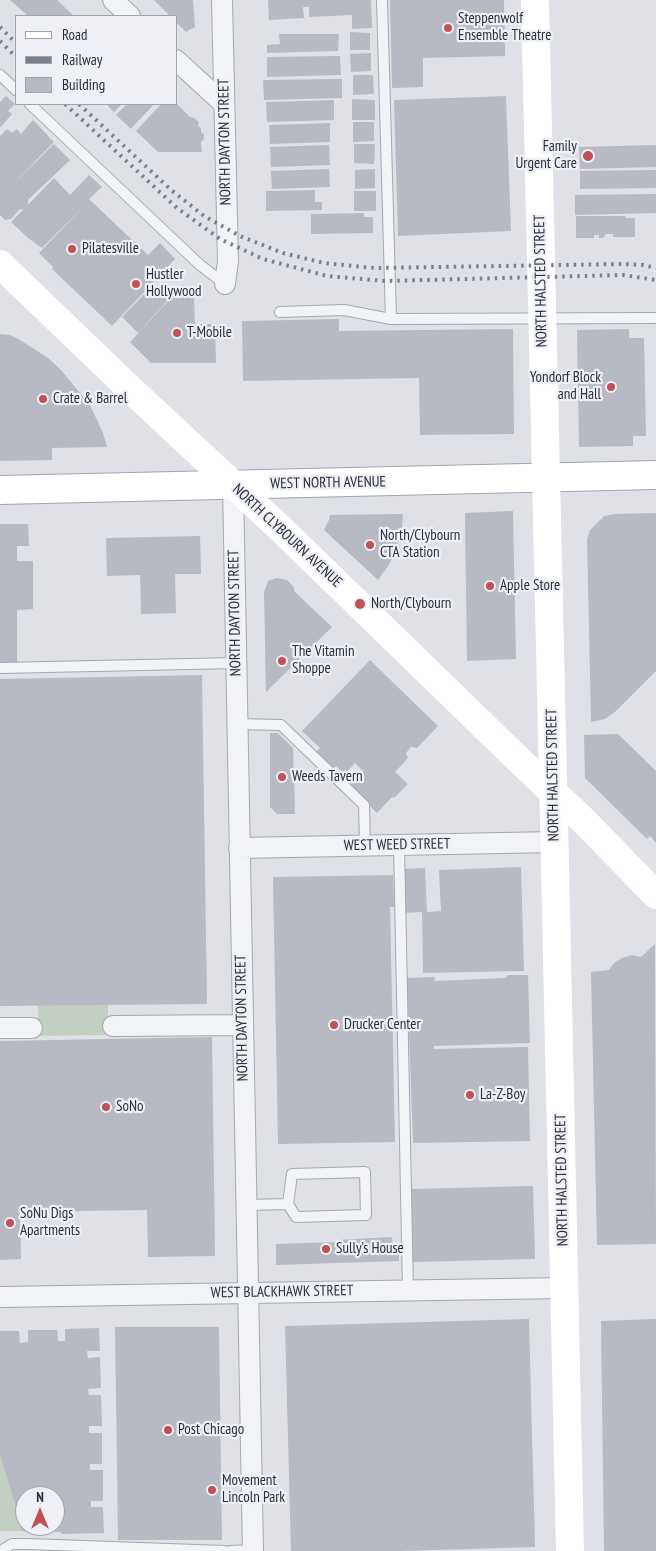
<!DOCTYPE html>
<meta charset="utf-8">
<style>
body{margin:0}
#map{position:relative;width:656px;height:1551px;overflow:hidden;background:#dfe1e7;font-family:"PT Sans Narrow",sans-serif}
canvas{display:block}
.legend{position:absolute;left:15px;top:15px;width:162px;height:90px;box-sizing:border-box;background:#eff0f5;border:1px solid #a0a3ab;margin:0;padding:6px 9px;list-style:none;font-size:15px;color:#2a2f3c}
.legend li{display:flex;align-items:center;gap:10px;height:25px}
.legend b{width:25px;border:1px solid #a0a3ab}
.north{position:absolute;left:15px;top:1486px;width:50px;height:50px;box-sizing:border-box;background:#eff0f5;border:1px solid #a0a3ab;border-radius:50%;rotate:0deg;font-size:14px;font-weight:700;line-height:20px;text-align:center;color:#2a2f3c}
.north::after{content:'';display:block;margin:auto;width:18px;height:22px;background:#bf5256;clip-path:polygon(50% 0,100% 100%,50% 72%,0 100%)}
</style>
<div id="map">
<canvas width="656" height="1551"></canvas>
<ul class="legend">
<li><b style="height:6px;background:#fff"></b>Road</li>
<li><b style="height:6px;background:#7b808f"></b>Railway</li>
<li><b style="height:14px;background:#b7bac3"></b>Building</li>
</ul>
<div class="north">N</div>
</div>
<script>
const g = document.querySelector('canvas').getContext('2d');
g.lineJoin = 'round';
function paint(path, color) {
  g.fillStyle = color;
  g.fill(path, 'evenodd');
}
function toPath(rows) {
  const path = new Path2D();
  for (const r of rows) {
    path.moveTo(r[0], r[1]);
    for (let i = 2; i < r.length; i += 2) path.lineTo(r[i], r[i + 1]);
  }
  return path;
}
function stroke(path, color, width, dash) {
  g.strokeStyle = color;
  g.lineWidth = width;
  g.lineCap = dash ? 'butt' : 'round';
  g.setLineDash(dash || []);
  g.stroke(path);
}
function label(font, color, halo, rows, align = 'center') {
  g.font = font + ' "PT Sans Narrow",sans-serif';
  g.lineWidth = 4.5;
  g.setLineDash([]);
  g.textBaseline = 'middle';
  g.strokeStyle = halo;
  g.fillStyle = color;
  for (const [text, x, y, turn = 0] of rows) {
    g.save();
    g.translate(x, y);
    g.rotate((+turn || 0) * Math.PI / 180);
    g.textAlign = isNaN(turn) ? turn : align;
    if (halo) g.strokeText(text, 0, 0);
    g.fillText(text, 0, 0);
    g.restore();
  }
}
paint(toPath([
 [38,1005,108,1005,108,1035,38,1036],
 [0,1455,17,1511,20,1511,21,1531,0,1531]
]), '#c3d0c1');
paint(toPath([
 [10,0,57,0,74,16,28,16],
 [154,0,193,0,195,27,186,32,176,22,176,16,170,16],
 [268,0,371,0,372,28,352,29,352,15,309,17,309,7,303,7,304,18,269,20],
 [390,0,504,0,505,56,423,58,423,87,392,88],
 [350,32,370,33,370,50,350,50],
 [279,34,339,34,338,51,267,53,267,45,280,44],
 [371,53,371,71,351,72,350,54],
 [340,56,341,75,267,77,267,57],
 [353,75,373,75,374,94,353,95],
 [342,79,342,98,264,100,263,80],
 [6,96,15,104,8,111,12,114,0,128,0,102],
 [506,96,511,231,398,236,394,100],
 [352,99,375,100,375,120,352,120],
 [334,100,334,120,267,122,266,102],
 [106,104,122,104,114,112],
 [127,104,154,104,131,129,116,115],
 [161,104,177,104,190,117,194,118,199,122,198,126,201,128,201,132,204,134,204,139,201,142,202,152,158,152,136,131],
 [33,120,54,142,11,186,54,144,70,160,28,200,28,205,23,209,19,210,11,219,5,220,0,215,0,136,7,129,12,133,17,129,21,134],
 [353,122,374,122,374,141,353,142],
 [330,123,330,142,270,144,269,125],
 [354,144,375,144,374,164,354,163],
 [329,145,330,165,271,167,270,147],
 [656,145,656,167,580,169,579,147],
 [329,169,330,187,272,189,271,171],
 [375,169,375,188,355,189,355,170],
 [656,170,656,188,580,189,580,171],
 [89,175,102,187,89,199,148,255,160,243,175,259,112,326,52,269,53,267,39,253,86,204,42,248,28,238,11,222,54,178,70,195],
 [315,190,315,202,322,202,322,210,266,211,266,191],
 [354,191,376,191,376,211,354,211],
 [656,194,656,213,575,215,575,195],
 [364,213,364,217,373,217,373,233,311,234,311,214],
 [576,216,625,216,626,218,635,218,635,237,613,237,613,234,606,234,603,238,599,238,599,235,594,235,594,238,576,238],
 [183,285,194,296,195,324,215,324,216,363,151,363,130,342],
 [152,286,168,300,138,333,122,317],
 [339,319,339,331,513,329,514,434,420,435,419,378,243,381,242,321],
 [629,329,629,338,644,338,646,436,633,436,633,446,579,447,577,330],
 [0,334,10,335,20,340,48,358,61,370,90,405,103,433,107,447,52,448,52,460,0,461],
 [513,511,516,659,467,661,465,513],
 [656,513,656,671,616,711,605,719,591,722,587,539,590,530,604,516,615,514],
 [403,514,402,529,395,554,388,566,378,580,324,530,329,520,330,515],
 [0,524,28,524,29,546,17,546,17,561,33,561,33,609,17,610,17,665,0,665],
 [200,536,201,574,175,574,176,613,141,614,140,575,107,576,106,538],
 [277,578,287,580,293,586,295,592,332,627,266,692,264,592,268,581],
 [370,660,438,726,417,748,411,747,406,753,408,758,395,772,408,784,394,798,392,797,377,813,349,786,363,771,355,763,345,774,336,766,332,769,315,753,320,748,302,731],
 [202,675,207,1004,0,1006,0,679],
 [270,733,278,733,293,748,295,814,277,814,270,807],
 [618,734,656,771,656,843,650,836,647,839,585,778,584,735],
 [521,867,524,971,423,973,422,912,402,913,401,869,425,868,427,912,441,911,439,870],
 [393,875,394,907,390,907,395,1142,278,1144,273,877],
 [655,944,656,1244,597,1245,591,972,609,970,614,963,622,958,632,955,641,957],
 [508,975,528,975,530,1043,434,1046,434,1049,528,1047,530,1141,413,1143,407,978,435,977,434,981,505,978],
 [212,1037,215,1256,148,1257,147,1210,20,1212,21,1259,0,1260,0,1041],
 [533,1186,535,1259,413,1262,411,1189],
 [392,1237,393,1250,399,1250,399,1261,276,1265,276,1244,338,1242,338,1240],
 [529,1319,535,1547,399,1551,291,1551,285,1326],
 [656,1319,656,1551,604,1551,601,1321],
 [115,1327,219,1327,222,1540,118,1540],
 [99,1328,100,1351,87,1351,88,1358,100,1357,101,1388,88,1389,89,1395,101,1395,102,1426,89,1426,89,1433,102,1433,102,1464,90,1464,90,1470,103,1470,103,1501,91,1501,91,1507,103,1507,104,1533,61,1534,61,1532,21,1531,20,1511,17,1511,0,1455,0,1331,19,1331,20,1343,28,1342,28,1330,57,1330,58,1341,65,1341,65,1329],
 [25,1496,55,1496,55,1526,25,1526]
]), '#b7bac3');
const service = toPath([
 [382,0,391,319],
 [0,75,16,90],
 [30,104,200,265,225,284],
 [280,312,344,310,391,319,656,318],
 [0,668,236,663],
 [237,724,281,725,364,805,365,846],
 [399,845,408,1291],
 [365,1172,366,1215,296,1217,288,1204,292,1174,365,1172],
 [246,1205,288,1204],
 [1,1551,12,1544,28,1544,224,1551],
 [230,1551,253,1550]
]);
const minor = toPath([
 [113,0,130,16],
 [222,0,228,261,225,284],
 [176,60,224,104],
 [233,485,253,1551],
 [239,848,555,842],
 [113,1026,242,1025],
 [0,1028,32,1028],
 [0,1297,564,1288]
]);
const primary = toPath([
 [0,490,656,475]
]);
stroke(service, '#a5a8b0', 12);
stroke(minor, '#a5a8b0', 22);
stroke(primary, '#a0a5b1', 30);
stroke(service, '#f2f3f6', 10);
stroke(minor, '#f2f3f6', 20);
stroke(toPath([
 [535,0,555,865,570,1551],
 [0,264,127,386,283,531,524,765,583,820,656,895]
]), '#fff', 28);
stroke(primary, '#fff', 28);
stroke(toPath([
 [0,27,16,43],
 [0,41,16,57],
 [65,104,177,208,220,239,263,259,327,276,385,281,623,275,656,280],
 [79,104,170,189,204,216,240,236,283,253,324,263,375,268,623,264,643,265,656,268]
]), '#7b808f', 4, [2.5, 5]);
for (const [x, y, r, color] of [
 [448,28,5,"#bf5256"],
 [588,156,6,"#bf5256"],
 [72,249,5,"#bf5256"],
 [136,284,5,"#bf5256"],
 [177,333,5,"#bf5256"],
 [611,387,5,"#bf5256"],
 [43,399,5,"#bf5256"],
 [370,545,5,"#bf5256"],
 [490,586,5,"#bf5256"],
 [360,604,6,"#bf5256"],
 [282,661,5,"#bf5256"],
 [282,777,5,"#bf5256"],
 [334,1025,5,"#bf5256"],
 [470,1095,5,"#bf5256"],
 [106,1107,5,"#bf5256"],
 [10,1223,5,"#bf5256"],
 [326,1249,5,"#bf5256"],
 [168,1430,5,"#bf5256"],
 [212,1490,5,"#bf5256"]
]) {
  const dot = new Path2D();
  dot.arc(x, y, r, 0, 2 * Math.PI);
  g.fillStyle = color;
  g.fill(dot);
  stroke(dot, '#eff0f5', 2);
}
label('15px', '#2a2f3c', '#eff0f5', [
 ["Steppenwolf",458,19],
 ["Ensemble Theatre",458,36],
 ["Family",577,147,"right"],
 ["Urgent Care",577,164,"right"],
 ["Pilatesville",82,249],
 ["Hustler",146,275],
 ["Hollywood",146,292],
 ["T-Mobile",187,333],
 ["Yondorf Block",601,378,"right"],
 ["and Hall",601,395,"right"],
 ["Crate & Barrel",53,399],
 ["North/Clybourn",380,536],
 ["CTA Station",380,553],
 ["Apple Store",500,586],
 ["North/Clybourn",371,604],
 ["The Vitamin",292,652],
 ["Shoppe",292,669],
 ["Weeds Tavern",292,777],
 ["Drucker Center",344,1025],
 ["La-Z-Boy",480,1095],
 ["SoNo",116,1107],
 ["SoNu Digs",20,1214],
 ["Apartments",20,1231],
 ["Sully’s House",336,1249],
 ["Post Chicago",178,1430],
 ["Movement",222,1481],
 ["Lincoln Park",222,1498]
], 'left');
label('15px', '#2a2f3c', '#eff0f5', [
 ["NORTH DAYTON STREET",225,142,-91],
 ["NORTH HALSTED STREET",541,281,-91],
 ["WEST NORTH AVENUE",328,483,-1],
 ["NORTH CLYBOURN AVENUE",287,536,43],
 ["NORTH DAYTON STREET",235,613,-91],
 ["NORTH HALSTED STREET",553,775,-91],
 ["WEST WEED STREET",397,845,-1],
 ["NORTH DAYTON STREET",242,1018,-91],
 ["NORTH HALSTED STREET",562,1180,-91],
 ["WEST BLACKHAWK STREET",282,1292,-1]
]);
</script>
